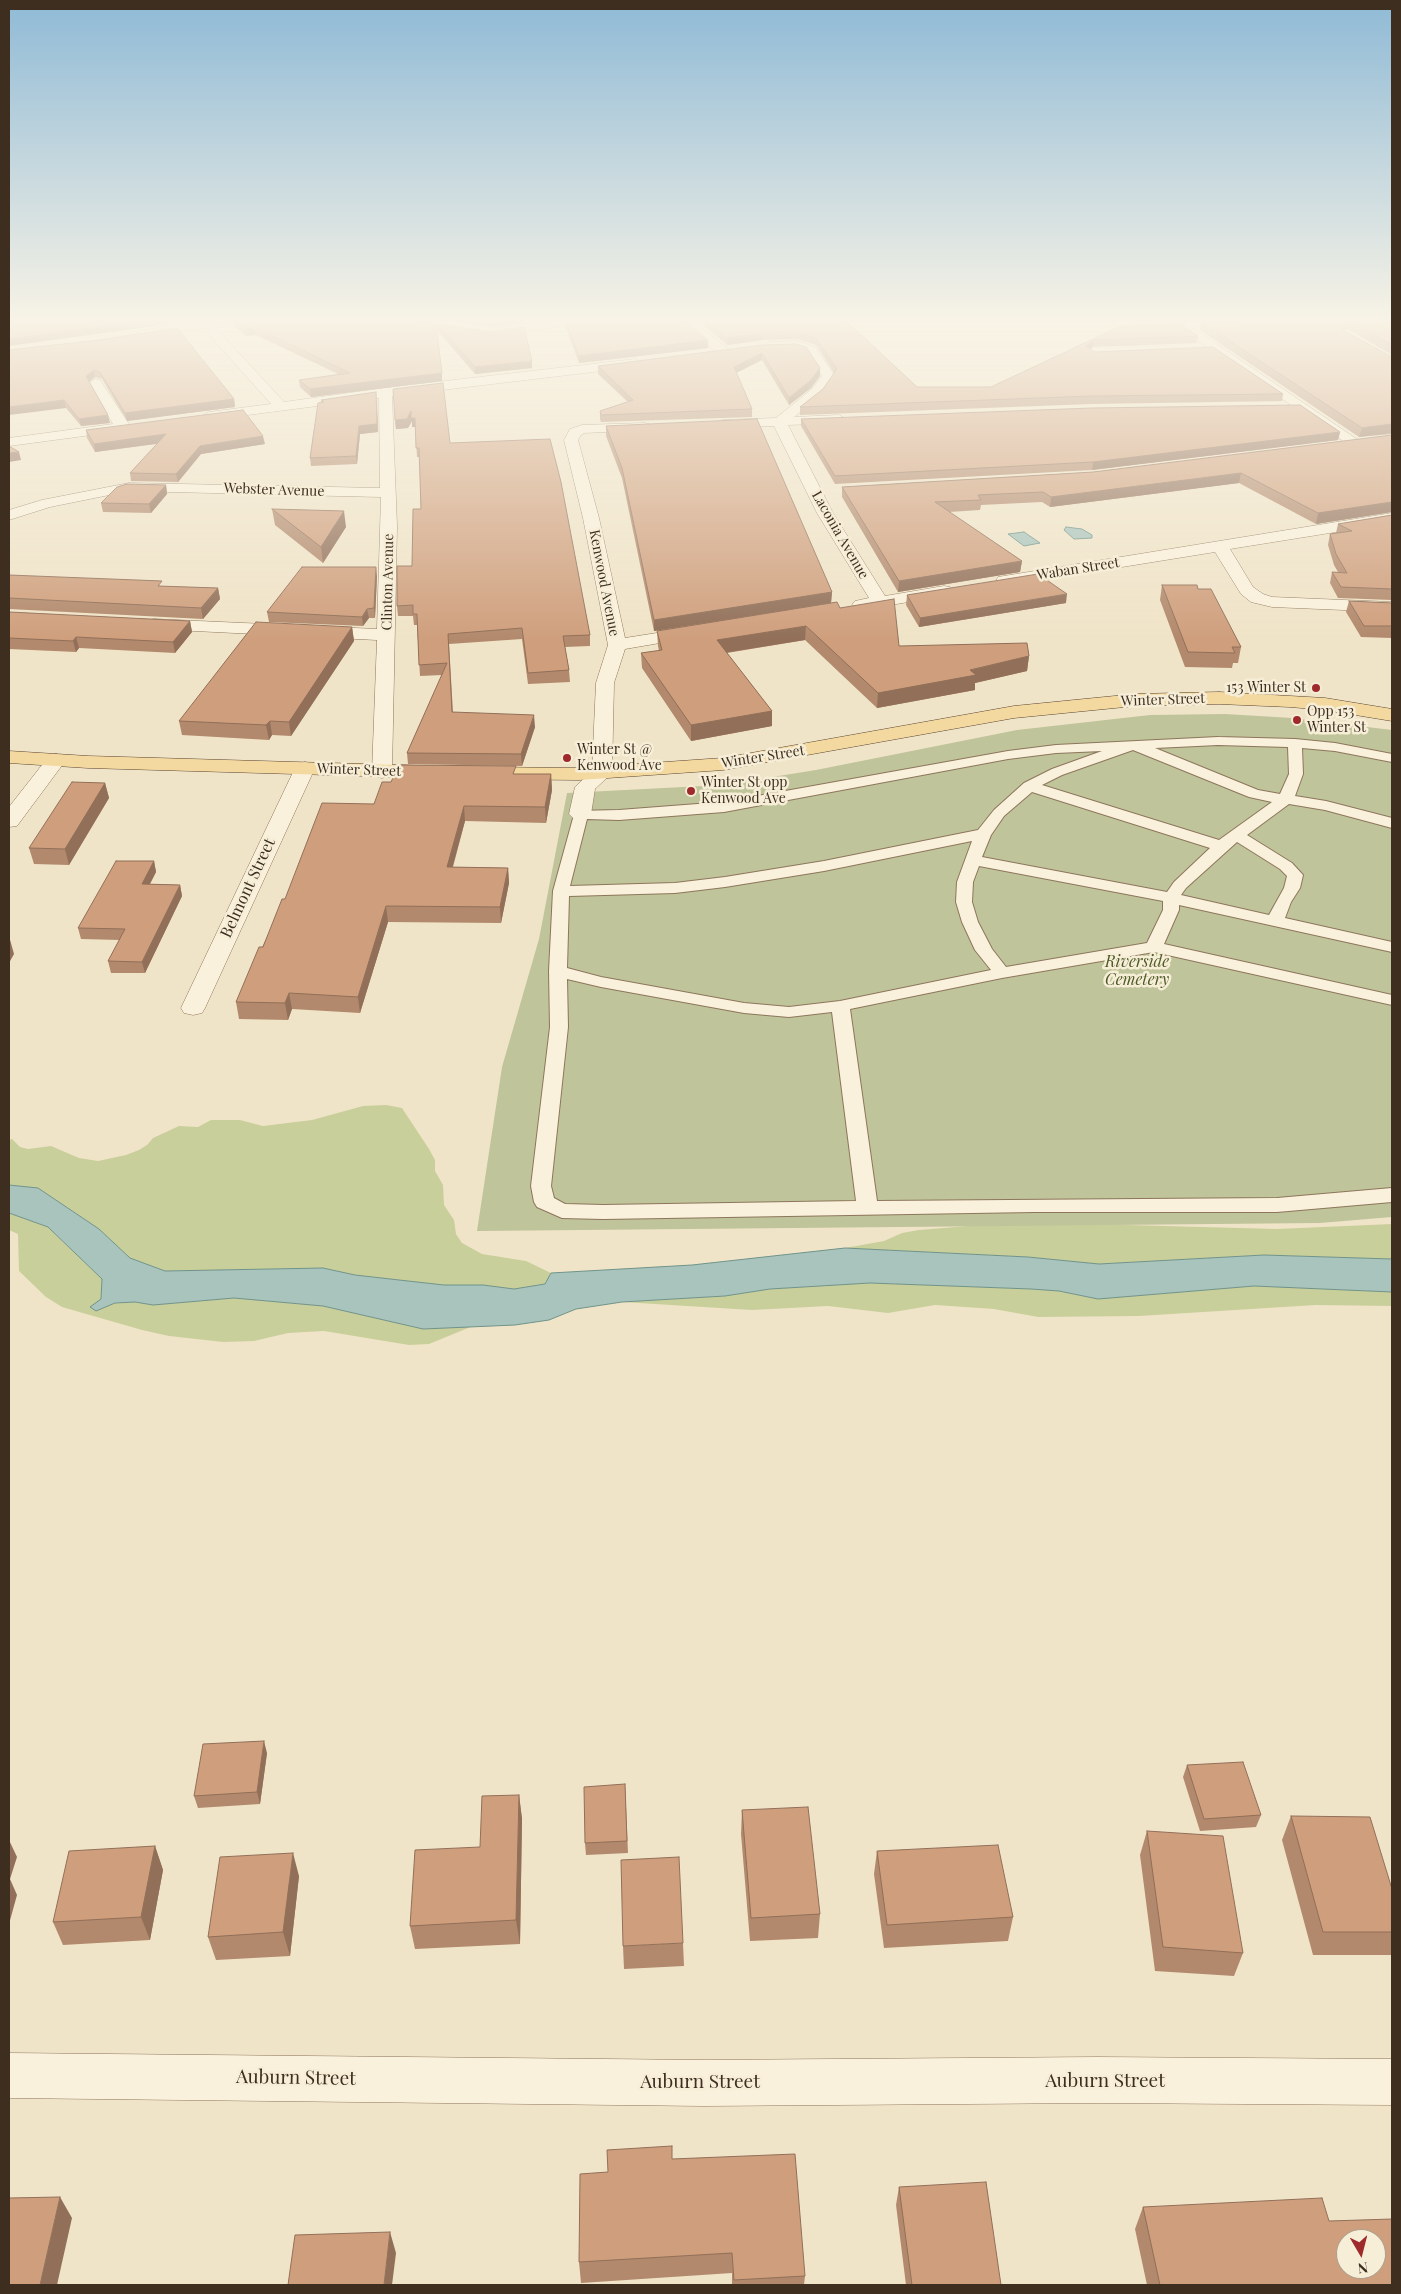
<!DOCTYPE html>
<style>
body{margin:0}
#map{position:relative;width:1401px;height:2294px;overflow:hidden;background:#f0e4c8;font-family:"Playfair Display",serif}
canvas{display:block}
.frame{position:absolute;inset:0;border:10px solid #3d2e20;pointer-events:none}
.north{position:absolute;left:1336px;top:2229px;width:50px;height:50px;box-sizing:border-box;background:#f7eed8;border:1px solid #ada18e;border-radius:50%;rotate:172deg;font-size:14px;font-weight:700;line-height:20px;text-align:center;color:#3d2e20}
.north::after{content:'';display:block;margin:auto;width:18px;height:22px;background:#9e2a2b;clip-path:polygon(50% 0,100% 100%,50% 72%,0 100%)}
</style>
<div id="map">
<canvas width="1401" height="2294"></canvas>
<div class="frame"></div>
<div class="north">N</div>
</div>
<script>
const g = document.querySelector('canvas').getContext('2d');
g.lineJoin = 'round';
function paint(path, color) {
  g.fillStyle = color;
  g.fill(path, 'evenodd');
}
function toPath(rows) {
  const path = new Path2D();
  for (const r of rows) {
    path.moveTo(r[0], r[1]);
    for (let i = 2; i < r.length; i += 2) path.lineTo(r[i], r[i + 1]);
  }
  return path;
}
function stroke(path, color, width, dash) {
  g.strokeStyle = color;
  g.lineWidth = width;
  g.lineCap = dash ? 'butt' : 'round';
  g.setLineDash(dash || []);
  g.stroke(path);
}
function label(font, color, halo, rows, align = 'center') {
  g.font = font + ' "Playfair Display",serif';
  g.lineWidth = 5;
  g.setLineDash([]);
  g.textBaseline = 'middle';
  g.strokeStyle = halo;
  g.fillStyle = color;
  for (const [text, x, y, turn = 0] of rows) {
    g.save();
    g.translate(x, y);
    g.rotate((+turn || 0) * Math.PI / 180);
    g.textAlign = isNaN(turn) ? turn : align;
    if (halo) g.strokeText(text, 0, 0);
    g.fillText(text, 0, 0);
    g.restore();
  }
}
paint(toPath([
 [386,1105,402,1108,429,1149,435,1160,435,1171,443,1185,444,1205,454,1220,456,1234,462,1243,482,1254,526,1261,551,1273,545,1284,514,1289,483,1285,444,1285,355,1275,323,1268,165,1271,130,1258,99,1229,38,1188,9,1185,9,1140,12,1139,20,1147,28,1149,51,1146,79,1158,98,1161,126,1155,139,1150,147,1145,153,1138,179,1126,198,1127,211,1120,240,1120,263,1126,312,1120,363,1106],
 [9,1213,48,1227,102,1279,101,1299,96,1311,115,1303,135,1302,153,1305,234,1298,323,1306,423,1329,473,1326,429,1344,409,1345,324,1331,288,1333,254,1341,223,1342,169,1336,142,1330,62,1307,46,1297,19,1271,18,1234,9,1230],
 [1052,1223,1277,1229,1392,1224,1392,1259,1264,1255,1099,1264,1028,1257,845,1248,884,1241,902,1233,919,1230,993,1224],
 [870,1283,1031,1289,1059,1291,1098,1299,1254,1286,1289,1287,1392,1292,1392,1306,1316,1305,1139,1316,1038,1317,994,1309,935,1305,888,1313,828,1306,752,1310,622,1302,725,1296,770,1289]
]), '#c9cf9b');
paint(toPath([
 [1225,714,1292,718,1392,730,1392,1217,1320,1223,477,1231,502,1067,539,939,567,793,722,785,816,770,1017,730,1150,715]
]), '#bfc49a');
const water = toPath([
 [1066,527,1082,529,1092,535,1092,538,1074,539,1064,530,1066,527],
 [1024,532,1040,543,1024,546,1008,534,1024,532],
 [9,1185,38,1188,99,1229,130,1258,165,1271,323,1268,355,1275,408,1281,444,1285,483,1285,514,1289,545,1284,551,1273,692,1265,845,1248,1028,1257,1099,1264,1264,1255,1392,1259,1392,1292,1254,1286,1098,1299,1059,1291,1031,1289,870,1283,770,1289,725,1296,622,1302,576,1309,549,1320,515,1325,423,1329,323,1306,234,1298,153,1305,135,1302,115,1303,96,1311,90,1307,101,1299,102,1279,48,1227,9,1213,9,1185]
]);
paint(water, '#a9c4bc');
stroke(water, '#6f938a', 1);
const service = toPath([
 [1218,737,1295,739,1335,743,1392,754,1392,762,1335,751,1302,748,1303,774,1295,796,1326,801,1392,818,1392,828,1325,810,1289,804,1247,835,1292,863,1303,875,1300,888,1291,902,1285,918,1392,942,1392,952,1179,905,1179,910,1164,944,1392,995,1392,1005,1154,952,1002,978,850,1009,877,1201,1277,1198,1392,1188,1392,1202,1277,1212,1034,1212,603,1219,562,1218,537,1207,534,1202,531,1186,550,1027,549,971,553,891,575,811,619,810,724,802,1008,751,1056,745,1218,737],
 [1218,745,1288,747,1289,774,1280,794,1258,790,1155,748,1218,745],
 [1133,750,1249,797,1272,802,1219,840,1042,785,1062,775,1133,750],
 [1102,751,1052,769,1024,783,994,810,978,830,824,861,725,877,675,883,570,886,587,819,619,820,724,812,1008,759,1056,753,1102,751],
 [1032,792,1210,848,1174,882,1167,892,982,857,991,835,1004,816,1032,792],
 [972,841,957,882,956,902,962,922,975,950,991,970,840,1001,789,1007,744,1003,601,977,567,968,569,896,675,893,725,887,824,871,972,841],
 [1237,842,1280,869,1287,876,1284,888,1269,915,1181,895,1186,888,1237,842],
 [979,866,1163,901,1163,910,1147,943,1006,967,992,949,978,922,972,902,973,882,979,866],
 [567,979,601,987,744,1013,789,1017,832,1012,856,1201,603,1205,565,1204,554,1198,551,1186,568,1027,567,979]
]);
const minor = toPath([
 [195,319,248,319,242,323,215,327,284,402,385,388,635,359,641,363,635,367,392,396,397,526,392,772,389,776,382,778,375,776,372,772,377,640,154,629,148,628,145,624,148,620,154,619,377,629,381,497,129,491,50,507,9,520,9,510,42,500,129,483,380,488,379,398,209,420,204,419,202,416,209,412,271,404,203,328,142,338,136,334,142,330,197,322,195,319],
 [562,319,585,320,579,324,487,337,481,333,487,329,562,319],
 [682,319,694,319,703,329,727,348,729,351,727,354,719,354,695,335,682,319],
 [1166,319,1180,319,1364,444,1357,448,1352,447,1166,319],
 [797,341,815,347,835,376,822,395,794,417,839,415,846,419,839,423,788,425,833,513,885,596,944,586,950,587,952,591,950,595,861,610,855,609,852,605,855,601,869,598,817,513,774,426,722,428,715,424,722,420,776,418,812,389,822,376,807,353,796,349,769,350,763,346,769,342,797,341],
 [95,379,100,380,131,427,129,430,9,446,9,438,113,424,89,383,95,379],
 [644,423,649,424,651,427,649,430,584,433,581,435,578,440,599,518,625,638,695,627,701,628,704,632,701,636,695,637,625,649,614,683,612,773,595,789,591,814,587,818,580,820,573,818,569,814,575,787,592,771,596,683,608,645,583,518,564,440,570,429,582,425,644,423],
 [1392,513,1392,523,1230,549,1253,587,1263,594,1272,597,1392,602,1392,612,1272,607,1251,602,1241,594,1215,552,1004,586,998,585,996,581,998,577,1004,576,1392,513],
 [56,754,63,756,66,760,17,826,9,827,9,807,49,756,56,754],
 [305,762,312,764,315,768,205,1008,202,1013,193,1015,184,1013,181,1008,295,768,298,764,305,762],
 [9,2053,704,2060,1097,2057,1392,2059,1392,2105,1097,2103,704,2106,9,2098,9,2053]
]);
const primary = toPath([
 [1219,692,1325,698,1392,709,1392,721,1325,710,1290,707,1219,704,1135,706,1014,718,723,770,579,780,478,779,471,777,468,773,471,769,478,767,579,768,723,758,1014,706,1135,694,1219,692],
 [9,751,88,756,433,766,440,768,443,772,440,776,433,778,88,768,9,763,9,751]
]);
stroke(service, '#8d765c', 2);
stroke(minor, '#8d765c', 1);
stroke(primary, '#5b4430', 1);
paint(service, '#faf1dc');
paint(minor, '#faf1dc');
paint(primary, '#f3d9a0');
paint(toPath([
 [234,319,442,381,311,397,300,387,299,380,338,374,256,335,246,336,235,326],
 [434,319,522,319,522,323,492,327],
 [697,319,844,319,917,387,991,387,1121,326,1198,336,1196,343,1093,347,1090,349,1094,352,1283,394,1282,401,1091,404,800,415,800,407,823,389,834,373,816,345,797,339,763,340,727,345],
 [1245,319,1392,319,1392,355,1348,329,1343,330,1344,331,1392,357,1392,434,1359,437,1200,330,1201,322,1245,320],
 [565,321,708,348,579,363,566,328],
 [437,324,491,332,532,368,475,374,438,331],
 [806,347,820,368,820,376,811,388,789,405,762,360,736,373,752,409,752,417,601,422,600,419,600,411,628,402,598,374,598,366],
 [9,350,234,399,235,407,127,421,102,379,95,377,89,382,110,423,81,426,66,408],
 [393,389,450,443,590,635,590,646,565,647,569,670,570,682,528,684,522,639,449,644,453,712,535,727,522,766,408,764,407,753,442,675,420,676,417,625,414,625,413,616,398,616,397,606,412,566,421,509,420,457,417,457,415,427,412,427,412,421,408,428,396,429],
 [321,400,377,400,378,432,360,434,357,464,311,466,310,458,321,403],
 [801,419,1340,432,1338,440,1092,470,835,484,801,426],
 [606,426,832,592,831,603,899,646,1029,656,1027,671,975,683,975,690,877,708,805,640,727,653,772,711,772,726,691,741,642,668,641,653,659,651,658,646,657,631,713,622,654,631,622,478,606,436],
 [86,430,265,444,201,454,178,482,131,481,130,473,157,444,95,452,87,438],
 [1392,435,1392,512,1316,524,1239,483,1050,507,1042,502,981,505,980,510,949,512,1022,561,1020,572,898,592,842,497,842,487,1093,472],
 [166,485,167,494,151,513,103,512,101,503],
 [272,509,346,527,323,563,275,525],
 [1392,515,1392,600,1338,598,1330,583,1332,572,1338,572,1334,565,1328,545,1330,534,1336,533,1338,524],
 [9,575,162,586,218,588,220,599,203,619,9,609],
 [377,576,375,618,369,618,363,626,269,622,267,612],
 [1162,585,1198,589,1241,647,1238,663,1233,663,1232,668,1185,667,1160,600],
 [907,595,1066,603,919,627,906,605],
 [1349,601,1392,603,1392,638,1361,637,1346,612],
 [9,612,190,621,192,632,175,653,79,648,76,652,9,649],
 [352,627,354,641,291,736,272,735,269,740,182,735,179,721],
 [516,774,551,774,552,790,546,823,465,821,453,867,508,868,509,883,501,923,388,922,360,1013,292,1009,288,1020,239,1019,236,1002,285,899,374,804,391,782],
 [105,783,109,798,69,865,34,864,29,848],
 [154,861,156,872,150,884,180,885,182,896,145,973,111,973,108,961,120,940,81,939,78,928],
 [267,1753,260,1804,198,1808,194,1796],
 [1187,1765,1261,1815,1256,1827,1200,1831,1183,1777],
 [625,1784,628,1853,586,1855,585,1843],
 [519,1795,522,1819,520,1944,415,1949,410,1926,480,1847],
 [742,1810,820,1914,818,1938,750,1941,741,1834],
 [1291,1816,1392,1889,1392,1955,1313,1955,1282,1840],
 [1147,1831,1243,1953,1234,1976,1155,1971,1140,1855],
 [155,1846,163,1870,150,1940,63,1945,53,1922],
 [877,1851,1013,1917,1008,1941,884,1948,874,1874],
 [299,1876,290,1956,216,1960,208,1937],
 [683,1943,684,1966,624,1969,623,1946],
 [672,2159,805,2276,804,2285,732,2285,732,2273,581,2283,579,2262,608,2172],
 [899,2187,1001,2285,906,2285,896,2205],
 [1143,2207,1329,2221,1392,2285,1147,2285,1135,2229]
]), '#b2896c');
paint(toPath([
 [155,319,169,319,170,324,9,346,9,339],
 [500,319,522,319,522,323,492,327,491,320],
 [1350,321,1348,329,1343,330,1341,326,1344,322],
 [254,327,256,335,246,336,245,329],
 [763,333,763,340,727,345,727,338],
 [708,340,708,348,579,363,579,356],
 [1094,340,1093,347,1085,354,1086,346],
 [762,353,762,360,734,374,734,367],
 [532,361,532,368,475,374,475,367],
 [820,368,820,376,811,388,789,405,789,398],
 [94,370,95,377,87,384,86,376],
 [442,373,442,381,311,397,310,389],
 [376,392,378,432,360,434,357,464,356,456,359,426],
 [234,399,235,407,127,421,125,413],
 [64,400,66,408,9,415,9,407],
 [411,411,415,418,416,427,412,427,412,421,408,428,396,429,395,420],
 [108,415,110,423,81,426,79,419],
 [1392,424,1392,433,1359,437,1362,428],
 [1340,432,1338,440,1092,470,1093,462],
 [166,434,168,442,95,452,94,444],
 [263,436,265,444,201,454,178,482,176,474,200,446],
 [19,452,21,460,9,462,9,453],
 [1241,473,1239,483,1050,507,1051,497],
 [166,485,167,494,151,513,149,504],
 [1392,502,1392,512,1316,524,1318,513],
 [344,511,346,527,323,563,321,547],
 [1022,561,1020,572,898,592,899,581],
 [376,567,377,576,375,618,374,608],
 [218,588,220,599,203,619,201,608],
 [832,592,831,603,654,631,654,620],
 [1067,594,1066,603,919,627,920,618],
 [367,609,369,618,363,626,362,617],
 [190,621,192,632,175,653,173,642],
 [806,626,805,640,717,654,717,640],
 [352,627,354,641,291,736,289,722],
 [76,637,79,648,76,652,73,641],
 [1029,656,1027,671,975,683,975,690,877,708,878,693],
 [772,711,772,726,691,741,691,725],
 [534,715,535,727,522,766,521,754],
 [270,721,272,735,269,740,266,725],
 [551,774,552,790,546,823,545,807],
 [105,783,109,798,69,865,65,849],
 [464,806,465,821,448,883,447,867],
 [154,861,156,872,144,895,142,884],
 [508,868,509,883,501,923,500,907],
 [180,885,182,896,145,973,142,962],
 [386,906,388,922,360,1013,358,997],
 [9,936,14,954,9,963],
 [289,993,292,1009,288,1020,285,1003],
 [264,1741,267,1753,260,1804,257,1792],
 [519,1795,522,1819,520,1944,516,1920],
 [9,1840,17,1857,10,1879,17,1895,9,1924],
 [155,1846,163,1870,150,1940,141,1917],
 [293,1853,299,1876,290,1956,283,1932],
 [60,2197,72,2218,57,2285,40,2285],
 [390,2232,396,2253,392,2285,384,2285]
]), '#916f58');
const building = toPath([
 [9,319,155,319,9,339,9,319],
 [234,319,414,319,436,324,442,373,310,389,299,380,350,373,254,327,245,329,234,319],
 [483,319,500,319,491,320,483,319],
 [578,319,685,319,694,329,708,340,579,356,565,321,578,319],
 [705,319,844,319,917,387,991,387,1121,326,1180,324,1198,336,1094,340,1086,346,1094,352,1213,347,1283,394,1092,396,800,407,823,389,837,369,816,338,797,332,763,333,727,338,705,319],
 [1245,319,1346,319,1365,321,1362,319,1392,319,1392,345,1350,321,1344,322,1341,326,1344,331,1392,357,1392,424,1362,428,1201,322,1245,320,1245,319],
 [437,324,491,332,524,327,532,361,475,367,437,324],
 [177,328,234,399,125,413,100,372,94,370,86,376,108,415,79,419,64,400,9,407,9,350,99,340,177,328],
 [796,344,806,347,820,368,811,380,789,398,762,353,734,367,752,409,601,415,600,411,633,400,598,366,763,345,796,344],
 [443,383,450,443,550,439,561,482,590,635,563,636,569,670,528,673,522,628,448,634,452,712,534,715,521,754,407,753,447,663,419,665,417,614,413,614,413,605,397,606,397,566,412,566,413,509,421,509,419,448,416,448,415,418,411,418,411,411,407,419,395,420,393,389,443,383],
 [376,392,377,424,359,426,356,456,310,458,318,403,324,402,321,400,376,392],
 [1300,405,1340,432,1093,462,835,476,801,419,1092,408,1300,405],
 [243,410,263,436,200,446,176,474,130,473,166,434,94,444,86,430,243,410],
 [757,419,832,592,654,620,622,468,606,426,757,419],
 [1392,435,1392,502,1318,513,1241,473,1051,497,1043,492,978,495,981,500,935,502,1022,561,899,581,842,487,1093,472,1392,435],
 [9,446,19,452,9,453,9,446],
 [127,484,166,485,149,504,101,503,117,487,127,484],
 [272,509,344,511,321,547,272,509],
 [1392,515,1392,589,1341,587,1332,572,1347,573,1336,554,1330,534,1352,531,1338,524,1392,515],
 [302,567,376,567,374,608,367,609,362,617,267,612,302,567],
 [1038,574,1067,594,920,618,907,595,1038,574],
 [9,575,162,581,158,586,218,588,201,608,9,598,9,575],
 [1162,585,1197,585,1198,589,1211,589,1241,647,1232,647,1235,653,1188,652,1162,585],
 [894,599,899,646,1027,643,1029,656,970,670,976,675,878,693,806,626,717,640,772,711,691,725,641,653,662,650,657,631,837,602,840,608,894,599],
 [1349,601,1392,603,1392,626,1364,626,1349,601],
 [9,612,190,621,173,642,76,637,73,641,9,638,9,612],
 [256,622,352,627,289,722,270,721,266,725,179,721,256,622],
 [399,765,516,766,513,774,551,774,545,807,464,806,447,867,508,868,500,907,386,906,358,997,289,993,285,1003,236,1002,259,947,263,947,282,899,285,899,322,803,374,804,382,782,391,782,399,765],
 [72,782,105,783,65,849,29,848,72,782],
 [116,861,154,861,142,884,180,885,142,962,108,961,125,929,78,928,116,861],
 [264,1741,257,1792,194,1796,203,1744,264,1741],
 [1243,1762,1261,1815,1204,1819,1187,1765,1243,1762],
 [625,1784,627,1841,585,1843,584,1787,625,1784],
 [519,1795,516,1920,410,1926,415,1850,480,1847,482,1796,519,1795],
 [808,1807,820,1914,751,1918,742,1810,808,1807],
 [1291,1816,1370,1817,1392,1889,1392,1932,1323,1932,1291,1816],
 [1147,1831,1223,1836,1243,1953,1163,1947,1147,1831],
 [998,1845,1013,1917,887,1925,877,1851,998,1845],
 [155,1846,141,1917,53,1922,69,1851,155,1846],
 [293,1853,283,1932,208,1937,220,1857,293,1853],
 [679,1857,683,1943,623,1946,621,1860,679,1857],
 [672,2146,672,2159,795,2154,805,2276,734,2280,732,2253,579,2262,580,2174,608,2172,607,2150,672,2146],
 [986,2182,1001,2285,912,2285,899,2187,986,2182],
 [60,2197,40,2285,9,2285,9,2198,60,2197],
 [1322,2198,1329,2221,1392,2219,1392,2285,1160,2285,1143,2207,1322,2198],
 [1346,2239,1376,2239,1376,2269,1346,2269,1346,2239],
 [390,2232,384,2285,288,2285,295,2235,390,2232]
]);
paint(building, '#cf9f7d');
stroke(building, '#916f58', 1);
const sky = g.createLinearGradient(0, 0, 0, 640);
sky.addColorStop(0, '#8fbad6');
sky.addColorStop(0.5, '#f8f3e6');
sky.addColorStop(1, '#f8f3e600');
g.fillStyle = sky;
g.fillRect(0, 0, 1401, 640);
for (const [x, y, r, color] of [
 [1316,688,5,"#9e2a2b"],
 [1297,720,5,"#9e2a2b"],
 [567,758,5,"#9e2a2b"],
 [691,791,5,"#9e2a2b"]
]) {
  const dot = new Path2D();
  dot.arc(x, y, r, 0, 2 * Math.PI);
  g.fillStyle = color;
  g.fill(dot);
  stroke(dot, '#f7eed8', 2);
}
label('14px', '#3d2e20', '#f7eed8', [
 ["Webster Avenue",274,490,2],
 ["Laconia Avenue",840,535,60],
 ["Waban Street",1078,569,-9],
 ["Clinton Avenue",388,582,-89],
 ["Kenwood Avenue",604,583,79],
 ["Winter Street",1163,700,-2],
 ["Winter Street",763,757,-9],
 ["Winter Street",359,770,2]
]);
label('14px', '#3d2e20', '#f7eed8', [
 ["153 Winter St",1306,688,"right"],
 ["Opp 153",1307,712],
 ["Winter St",1307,728],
 ["Winter St @",577,750],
 ["Kenwood Ave",577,766],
 ["Winter St opp",701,783],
 ["Kenwood Ave",701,799]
], 'left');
label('16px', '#3d2e20', '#f7eed8', [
 ["Belmont Street",248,888,-65]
]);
label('italic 16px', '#4d5a26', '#f7eed8', [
 ["Riverside",1137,962],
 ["Cemetery",1137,980]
]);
label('19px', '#3d2e20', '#f7eed8', [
 ["Auburn Street",296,2078,1],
 ["Auburn Street",1105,2081],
 ["Auburn Street",700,2082]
]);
</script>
